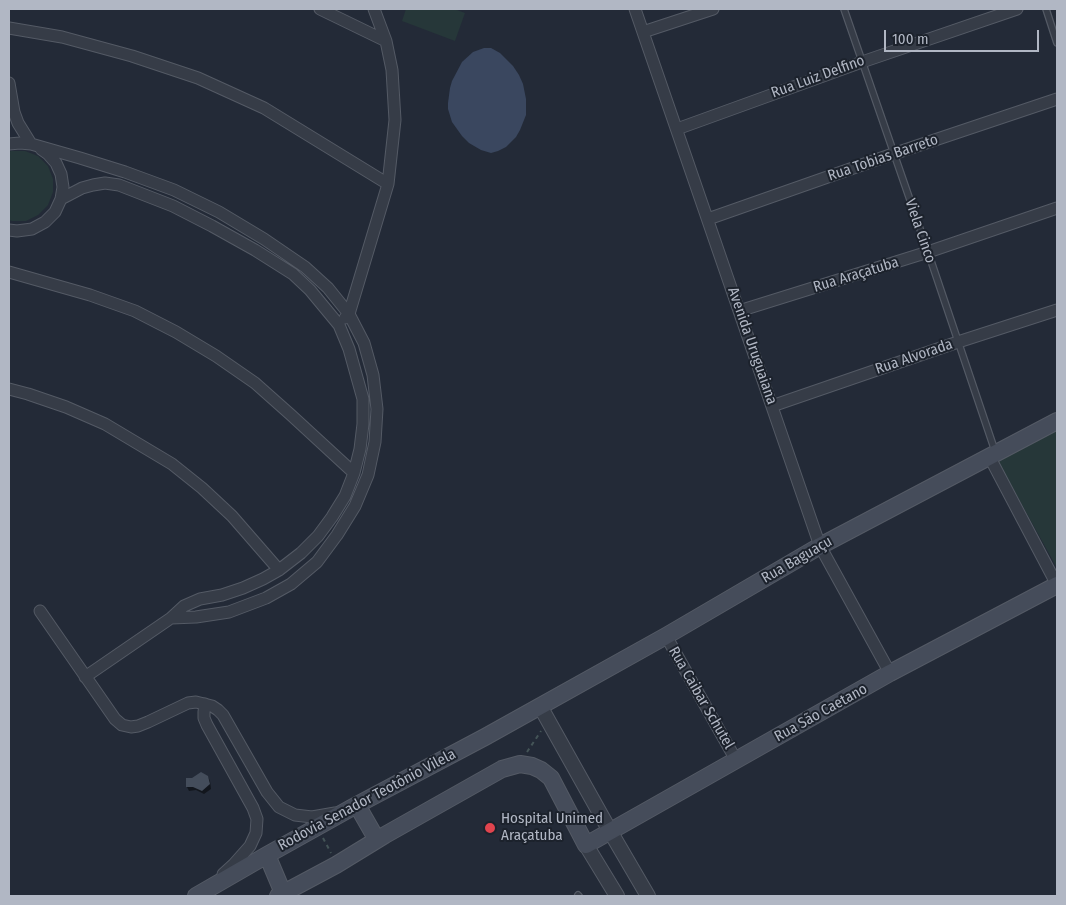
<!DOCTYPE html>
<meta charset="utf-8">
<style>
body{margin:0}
#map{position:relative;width:1066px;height:905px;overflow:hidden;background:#232a37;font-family:"Fira Sans Condensed",sans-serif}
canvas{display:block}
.frame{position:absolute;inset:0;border:10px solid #b1b7c4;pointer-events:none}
.scale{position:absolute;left:884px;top:30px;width:155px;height:22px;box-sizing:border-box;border:2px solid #b1b7c4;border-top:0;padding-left:6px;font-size:15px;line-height:18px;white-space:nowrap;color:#b1b7c4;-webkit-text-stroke:4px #1c222c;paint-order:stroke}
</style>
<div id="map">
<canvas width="1066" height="905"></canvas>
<div class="frame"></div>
<div class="scale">100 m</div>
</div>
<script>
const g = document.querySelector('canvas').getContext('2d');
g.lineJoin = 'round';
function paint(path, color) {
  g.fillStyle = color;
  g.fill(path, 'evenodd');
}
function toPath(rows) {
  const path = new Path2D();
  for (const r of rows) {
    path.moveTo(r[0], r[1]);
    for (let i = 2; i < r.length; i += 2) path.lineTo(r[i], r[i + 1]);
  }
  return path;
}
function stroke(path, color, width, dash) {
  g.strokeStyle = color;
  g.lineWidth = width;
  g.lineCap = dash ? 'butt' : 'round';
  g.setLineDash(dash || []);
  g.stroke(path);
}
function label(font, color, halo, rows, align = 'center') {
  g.font = font + ' "Fira Sans Condensed",sans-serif';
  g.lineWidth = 4;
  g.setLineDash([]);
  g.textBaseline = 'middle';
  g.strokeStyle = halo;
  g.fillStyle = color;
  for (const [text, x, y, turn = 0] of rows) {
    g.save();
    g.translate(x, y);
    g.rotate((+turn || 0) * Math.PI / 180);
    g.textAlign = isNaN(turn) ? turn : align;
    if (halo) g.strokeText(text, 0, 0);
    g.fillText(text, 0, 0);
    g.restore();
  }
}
paint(toPath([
 [406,9,454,9,465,13,455,41,402,21],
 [11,151,25,151,38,156,48,166,53,179,53,192,48,205,38,215,26,221,12,221,9,220,9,152],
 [1057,426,1057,568,996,458]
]), '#263739');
paint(toPath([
 [484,48,491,48,500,53,513,66,519,75,523,84,526,99,526,115,520,130,516,137,506,147,498,151,491,153,481,150,469,143,462,136,452,122,448,109,448,103,450,88,452,81,462,62,473,52]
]), '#3a475f');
paint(toPath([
 [208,777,210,781,211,789,204,794,196,790,189,791,187,787]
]), '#0007');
paint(toPath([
 [201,772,208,776,210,784,202,791,193,787,186,787,186,778,192,778]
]), '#444d5b');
const service = toPath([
 [844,9,928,252,995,451],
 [1046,9,1057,43],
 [578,895,579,896]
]);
const minor = toPath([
 [320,9,386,41],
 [635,9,820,546,890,673],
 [9,28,62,37,132,56,198,78,264,108,388,184],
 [643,32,713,9],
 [9,83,14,112,18,123,31,144],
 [677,129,862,62,1017,9],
 [9,144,20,143,31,144,80,158,125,172,174,190,219,212,264,239,305,267,328,288,349,314,364,343,373,375,377,409,375,442,368,475,355,506,337,535,317,562,291,584,266,598,229,612,196,617,171,618],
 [61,199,82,188,93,185,105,183,119,185,173,206,212,226,255,250,293,274,310,290,339,325,349,349,363,399,363,424,360,449,354,473,345,496,332,517,318,536,301,553,279,570,263,579,243,588,222,595,200,599,184,606,171,618,85,677],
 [708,219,893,154,1057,99],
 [9,230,17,231,32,229,45,222,55,212,61,199,63,187,61,174,56,163,48,154,41,149],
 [9,272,90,295,135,311,176,332,216,356,255,383,291,415,354,473],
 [739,311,928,252,1057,208],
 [345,318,349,314,388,184,395,120,392,70,386,41,374,9],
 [9,389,28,394,66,407,105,424,172,464,202,488,232,516,279,570],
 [772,406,958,342,1057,310],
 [989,456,1057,585],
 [40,611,115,719,122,725,131,727,138,726,148,722,188,703,196,702,212,706,218,710,223,715,267,792,279,807,295,815,312,817,335,813],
 [666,636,736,760],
 [205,704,204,712,204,718,207,725,253,808,257,819,256,833,250,846,234,864,223,874]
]);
const tertiary = toPath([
 [540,706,610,831,648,896],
 [586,845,617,896]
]);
const secondary = toPath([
 [357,805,377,840],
 [267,855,283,893],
 [196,896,267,855,353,807,485,737,666,636,820,546,1057,421],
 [278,896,336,865,385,835,502,769,520,764,532,766,541,770,551,778,586,845,890,673,1057,585]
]);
stroke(service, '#545a65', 8);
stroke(minor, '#545a65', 13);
stroke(tertiary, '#545a65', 16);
stroke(secondary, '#545a65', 18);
stroke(toPath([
 [527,752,541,731],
 [323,838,331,853]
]), '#445457', 2, [4, 4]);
stroke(service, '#363c47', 5.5);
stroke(minor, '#363c47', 11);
stroke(tertiary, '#363c47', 14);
stroke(secondary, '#454c5a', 16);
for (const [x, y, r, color] of [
 [490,828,6,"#e0444e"]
]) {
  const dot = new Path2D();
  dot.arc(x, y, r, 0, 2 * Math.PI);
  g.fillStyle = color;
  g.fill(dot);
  stroke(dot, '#1c222c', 2);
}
label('15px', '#b1b7c4', '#1c222c', [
 ["Rua Luiz Delfino",818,77,-20],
 ["Rua Tobias Barreto",883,158,-19],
 ["Viela Cinco",920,231,71],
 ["Rua Araçatuba",856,275,-17],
 ["Avenida Uruguaiana",752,346,71],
 ["Rua Alvorada",914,357,-19],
 ["Rua Baguaçu",797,560,-30],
 ["Rua Caibar Schutel",701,698,60],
 ["Rua São Caetano",821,713,-29],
 ["Rodovia Senador Teotônio Vilela",367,800,-28]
]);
label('15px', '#b1b7c4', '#1c222c', [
 ["Hospital Unimed",501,819],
 ["Araçatuba",501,836]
], 'left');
</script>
